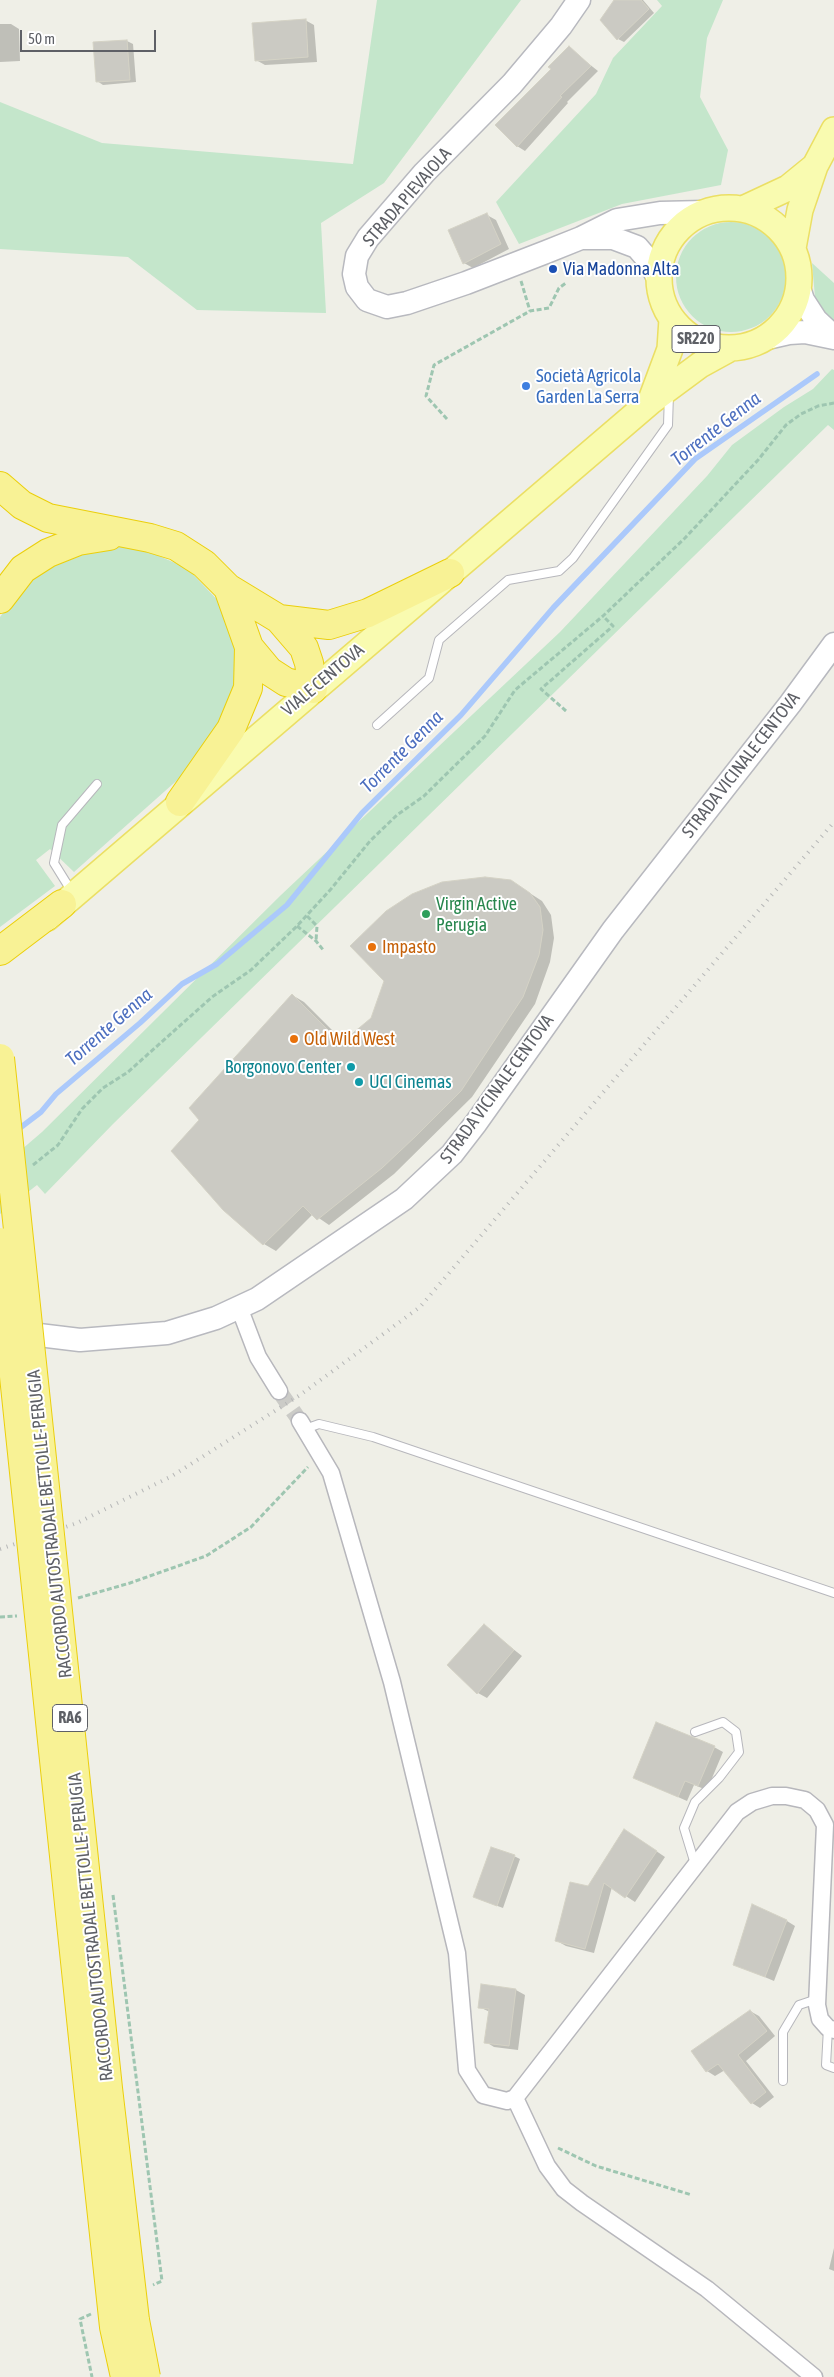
<!DOCTYPE html>
<meta charset="utf-8">
<style>
body{margin:0}
#map{position:relative;width:834px;height:2377px;overflow:hidden;background:#efefe7;font-family:"Asap Condensed",sans-serif}
canvas{display:block}
.scale{position:absolute;left:20px;top:30px;width:136px;height:22px;box-sizing:border-box;border:2px solid #5e6066;border-top:0;padding-left:6px;font-size:15px;line-height:18px;white-space:nowrap;color:#5e6066;-webkit-text-stroke:4px #fff;paint-order:stroke}
</style>
<div id="map">
<canvas width="834" height="2377"></canvas>
<div class="scale">50 m</div>
</div>
<script>
const g = document.querySelector('canvas').getContext('2d');
g.lineJoin = 'round';
function paint(path, color) {
  g.fillStyle = color;
  g.fill(path, 'evenodd');
}
function toPath(rows) {
  const path = new Path2D();
  for (const r of rows) {
    if (r.length === 3) {
      path.moveTo(r[0] + r[2], r[1]);
      path.arc(r[0], r[1], r[2], 0, 2 * Math.PI);
      continue;
    }
    path.moveTo(r[0], r[1]);
    for (let i = 2; i < r.length; i += 2) path.lineTo(r[i], r[i + 1]);
  }
  return path;
}
function stroke(path, color, width, dash) {
  g.strokeStyle = color;
  g.lineWidth = width;
  g.lineCap = dash ? 'butt' : 'round';
  g.setLineDash(dash || []);
  g.stroke(path);
}
function label(font, color, halo, rows, align = 'center') {
  g.font = font + ' "Asap Condensed",sans-serif';
  g.lineWidth = 4;
  g.setLineDash([]);
  g.textBaseline = 'middle';
  g.strokeStyle = halo;
  g.fillStyle = color;
  for (const [text, x, y, turn = 0] of rows) {
    g.save();
    g.translate(x, y);
    g.rotate((+turn || 0) * Math.PI / 180);
    g.textAlign = isNaN(turn) ? turn : align;
    if (halo) g.strokeText(text, 0, 0);
    g.fillText(text, 0, 0);
    g.restore();
  }
}
paint(toPath([
 [377,0,521,0,384,183,321,223,326,313,197,310,128,257,0,249,0,102,102,143,353,164],
 [657,0,723,0,707,38,700,97,728,150,721,185,622,204,519,244,496,202,596,94,613,58,662,6],
 [731,277,55],
 [812,263,834,283,834,328,815,297],
 [832,369,834,370,834,430,828,425,113,1124,45,1194,37,1185,0,1214,0,1168,42,1132,281,895,560,632,707,476,732,445,784,407,813,389],
 [133,545,187,568,228,611,236,660,232,706,192,767,74,872,50,849,36,860,55,886,0,927,0,617,28,579,74,548]
]), '#c4e6cb');
paint(toPath([
 [616,0,643,0,654,13,624,42,618,39,602,20],
 [0,20,0,24,11,24,19,29,20,61,0,62],
 [305,20,314,25,317,62,265,65,256,60],
 [127,41,133,44,136,82,103,85,97,81],
 [569,48,598,71,567,102,568,103,525,151,517,146,553,69],
 [487,215,496,220,509,249,473,268,464,263],
 [511,881,542,901,551,915,554,938,550,962,535,1004,472,1097,394,1174,329,1225,313,1214,276,1251,264,1244,224,1209,201,1120,292,995,304,1002,344,1042,372,1018],
 [484,1626,522,1656,487,1698,478,1693,449,1665],
 [714,1747,723,1752,707,1790,694,1785,687,1801,635,1778],
 [634,1836,665,1857,635,1902,612,1887,594,1953,566,1946,557,1941,589,1888],
 [514,1856,520,1859,503,1908,481,1900],
 [787,1921,795,1926,774,1981,734,1964],
 [482,1985,516,1990,525,1995,518,2050,494,2047,486,2042,490,2012,479,2007],
 [750,2011,759,2016,775,2036,746,2061,774,2097,760,2108,752,2103,725,2070,715,2076,707,2071],
 [834,2248,834,2271,829,2269]
]), '#0003');
stroke(toPath([
 [16,1131,41,1112,56,1094,140,1023,182,984,217,964,287,905,362,813,461,715,553,608,695,459,817,374]
]), '#abc9fb', 5.5);
const building = toPath([
 [614,0,641,0,649,9,617,40,600,20,614,0],
 [306,19,308,57,255,61,252,23,306,19],
 [127,40,130,80,96,82,93,42,127,40],
 [569,46,591,66,560,96,562,97,517,147,495,125,551,69,548,67,569,46],
 [487,213,501,244,463,264,448,230,487,213],
 [485,877,511,880,530,893,540,907,543,930,539,955,523,997,461,1091,416,1136,382,1168,317,1220,303,1206,263,1245,223,1210,171,1151,199,1120,189,1108,292,994,341,1043,371,1018,384,981,350,946,386,911,412,894,442,882,485,877],
 [484,1624,514,1650,477,1694,447,1665,484,1624],
 [656,1722,715,1746,698,1786,685,1781,678,1797,633,1778,656,1722],
 [624,1829,657,1851,625,1898,604,1883,585,1949,555,1941,570,1882,588,1886,624,1829],
 [491,1847,515,1855,497,1906,473,1897,491,1847],
 [752,1904,787,1920,765,1977,733,1965,752,1904],
 [481,1984,516,1989,509,2046,484,2043,489,2009,478,2008,481,1984],
 [750,2010,767,2031,738,2055,766,2092,751,2104,718,2064,706,2072,691,2051,750,2010]
]);
paint(building, '#cbcac3');
stroke(building, '#d4d2c5', 1);
stroke(toPath([
 [279,1391,300,1421]
]), '#cbcbc7', 16, [16, 8]);
const lane = toPath([
 [377,725,429,678,439,640,508,580,559,571,573,558,668,425,669,394],
 [72,892,54,863,62,825,97,784],
 [305,1429,319,1424,373,1437,834,1593],
 [695,1864,684,1828,695,1802,719,1778,739,1752,736,1732,723,1722,695,1732],
 [828,2028,826,2065,834,2068],
 [783,2081,783,2032,799,2005,817,1999]
]);
const street = toPath([
 [239,1307,258,1357,279,1391],
 [300,1421,331,1473,392,1682,457,1953,467,2070,483,2095,507,2101,515,2098,737,1812,752,1802,772,1796,786,1796,805,1800,817,1810,825,1825,817,2005,820,2019,828,2028,834,2030],
 [515,2098,547,2166,564,2189,582,2203,707,2289,814,2377]
]);
const secondary = toPath([
 [579,0,561,26,512,84,424,173,368,238,357,256,354,274,357,287,367,300,387,307,407,303,466,283,546,252,581,238,617,220,660,213,704,212],
 [584,238,613,238,637,247,649,261,659,280],
 [799,288,803,300,816,320,834,337],
 [767,338,789,333,805,332,834,338],
 [14,1332,80,1340,167,1333,216,1318,257,1299,404,1199,452,1154,476,1123,613,930,790,704,834,644]
]);
const primary = toPath([
 [729,278,70],
 [743,209,788,188,815,166],
 [793,248,800,210,815,166,834,130],
 [651,400,670,349,672,319],
 [47,918,650,402,700,365,731,348]
]);
const highway = toPath([
 [0,486,22,505,48,518,150,538,176,546,204,564,228,588,279,619,304,648,309,663,313,689,286,682,269,671,249,647,228,588],
 [0,599,23,569,48,553,78,541,109,536],
 [279,619,329,625,368,613,450,573],
 [180,802,231,729,248,688,249,647],
 [0,951,62,904]
]);
stroke(lane, '#b7b7bc', 10);
stroke(street, '#b7b7bc', 19);
stroke(secondary, '#b8b9bf', 25);
stroke(primary, '#ebdf64', 28);
stroke(highway, '#ebcf0b', 30);
stroke(toPath([
 [521,281,530,311],
 [447,419,426,396,434,365,530,311,549,308,559,288,566,283],
 [566,711,541,689,613,626,603,616],
 [307,916,317,926,316,941],
 [297,926,316,941,324,951],
 [33,1165,58,1145,82,1109,103,1088,128,1072,212,997,251,970,297,926,331,889,370,841,397,815,424,796,485,736,515,690,603,616,685,538,758,460,786,425,801,414,818,406,834,403],
 [78,1598,130,1583,206,1556,251,1527,308,1467],
 [0,1617,17,1616],
 [113,1895,162,2281,153,2285],
 [558,2148,596,2166,692,2195],
 [91,2314,80,2319,92,2377]
]), '#9ec6b1', 3, [5, 2.5]);
stroke(lane, '#fff', 8);
stroke(street, '#fff', 16);
stroke(secondary, '#fff', 22);
stroke(primary, '#f9fbb0', 25);
stroke(highway, '#f8f295', 28);
stroke(toPath([
 [0,1549,77,1523,172,1476,300,1395,420,1307,834,822]
]), '#b6b7b7', 4, [1, 6]);
const highwayBridge = toPath([
 [0,1058,108,2088,135,2320,146,2377],
 [0,1242,88,2086,114,2327,125,2377]
]);
stroke(highwayBridge, '#ebcf0b', 30, []);
stroke(highwayBridge, '#f8f295', 28);
for (const [x, y, r, color] of [
 [553,269,5,"#1a4fb4"],
 [526,386,5,"#3f7fe0"],
 [426,914,5,"#2e9e5b"],
 [372,947,5,"#e8710a"],
 [294,1039,5,"#e8710a"],
 [351,1067,5,"#0f9aa8"],
 [359,1082,5,"#0f9aa8"]
]) {
  const dot = new Path2D();
  dot.arc(x, y, r, 0, 2 * Math.PI);
  g.fillStyle = color;
  g.fill(dot);
  stroke(dot, '#fff', 2);
}
for (const [x, y, w] of [
 [696,339,48],
 [70,1718,35]
]) {
  const box = new Path2D();
  box.roundRect(x - w / 2, y - 13.5, w, 27, 4);
  g.fillStyle = '#fff';
  g.fill(box);
  stroke(box, '#5e6066', 1);
}
label('bold 16px', '#5e6066', null, [
 ["SR220",696,339],
 ["RA6",70,1718]
]);
label('18px', '#5e6066', '#fff', [
 ["STRADA PIEVAIOLA",407,197,-49],
 ["VIALE CENTOVA",323,680,-40],
 ["STRADA VICINALE CENTOVA",741,765,-52],
 ["STRADA VICINALE CENTOVA",497,1089,-54],
 ["RACCORDO AUTOSTRADALE BETTOLLE-PERUGIA",50,1524,-96],
 ["RACCORDO AUTOSTRADALE BETTOLLE-PERUGIA",91,1927,-96]
]);
label('18px', '#164399', '#fff', [
 ["Via Madonna Alta",563,269]
], 'left');
label('18px', '#366cbe', '#fff', [
 ["Società Agricola",536,376],
 ["Garden La Serra",536,397]
], 'left');
label('18px', '#27864d', '#fff', [
 ["Virgin Active",436,904],
 ["Perugia",436,925]
], 'left');
label('18px', '#c56008', '#fff', [
 ["Impasto",382,947],
 ["Old Wild West",304,1039]
], 'left');
label('18px', '#0d838f', '#fff', [
 ["Borgonovo Center",341,1067],
 ["UCI Cinemas",369,1082,"left"]
], 'right');
label('italic 19px', '#4d6fbf', '#fff', [
 ["Torrente Genna",716,429,-38],
 ["Torrente Genna",402,752,-45],
 ["Torrente Genna",109,1027,-41]
]);
</script>
